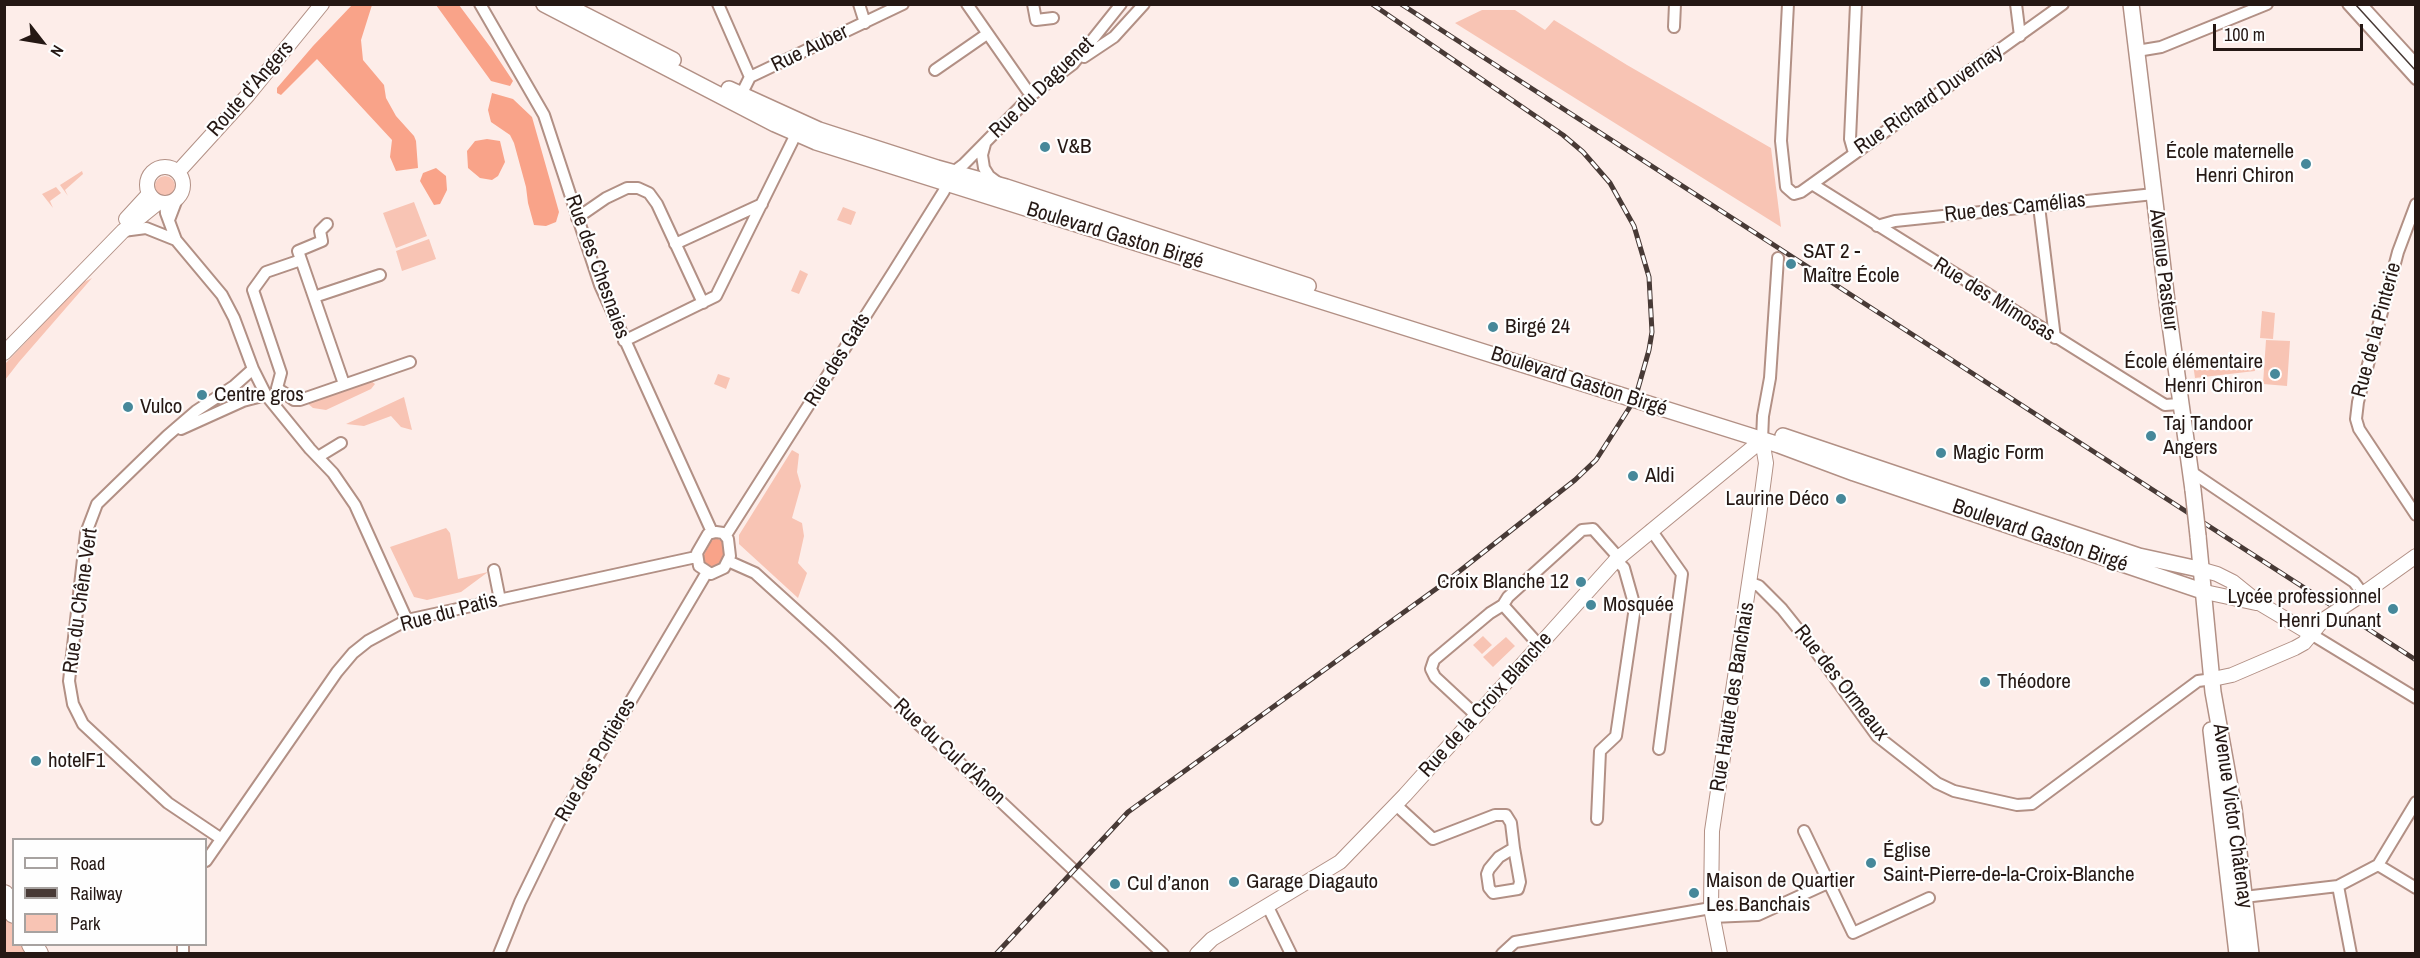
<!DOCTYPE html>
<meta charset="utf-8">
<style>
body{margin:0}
#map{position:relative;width:2420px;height:958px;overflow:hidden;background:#fdede9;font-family:"Archivo Narrow",sans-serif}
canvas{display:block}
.frame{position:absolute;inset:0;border:6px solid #251814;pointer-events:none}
.legend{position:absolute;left:12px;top:838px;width:195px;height:108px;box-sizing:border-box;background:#fefefe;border:2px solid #a7a2a0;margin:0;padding:8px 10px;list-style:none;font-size:18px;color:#251814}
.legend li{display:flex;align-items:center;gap:12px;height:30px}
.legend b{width:30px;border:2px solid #a7a2a0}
.north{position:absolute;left:12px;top:12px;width:60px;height:60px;-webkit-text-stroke:4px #fefefe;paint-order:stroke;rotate:121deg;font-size:16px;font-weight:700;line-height:24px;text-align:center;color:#251814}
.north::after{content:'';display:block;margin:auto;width:21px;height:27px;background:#251814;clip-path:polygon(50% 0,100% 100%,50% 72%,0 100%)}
.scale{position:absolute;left:2213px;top:24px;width:150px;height:27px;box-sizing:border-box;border:3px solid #251814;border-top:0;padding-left:8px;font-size:18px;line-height:21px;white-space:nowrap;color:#251814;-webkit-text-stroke:4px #fefefe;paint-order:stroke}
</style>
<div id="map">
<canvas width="2420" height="958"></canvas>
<div class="frame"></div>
<ul class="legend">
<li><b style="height:8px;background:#fff"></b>Road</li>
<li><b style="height:8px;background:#483a36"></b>Railway</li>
<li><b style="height:16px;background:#f8c4b4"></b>Park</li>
</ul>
<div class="north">N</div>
<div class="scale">100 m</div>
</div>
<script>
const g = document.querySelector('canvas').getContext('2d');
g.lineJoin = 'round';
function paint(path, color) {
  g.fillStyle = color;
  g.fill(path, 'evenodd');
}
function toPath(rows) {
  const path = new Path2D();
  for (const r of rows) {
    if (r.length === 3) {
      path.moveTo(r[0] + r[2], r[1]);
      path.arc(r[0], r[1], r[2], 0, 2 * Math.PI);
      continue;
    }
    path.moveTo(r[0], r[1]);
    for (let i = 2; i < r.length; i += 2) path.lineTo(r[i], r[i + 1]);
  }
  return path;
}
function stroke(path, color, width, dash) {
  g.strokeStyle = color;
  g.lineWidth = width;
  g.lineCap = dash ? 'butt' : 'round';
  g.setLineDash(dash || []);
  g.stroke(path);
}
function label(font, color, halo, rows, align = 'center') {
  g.font = font + ' "Archivo Narrow",sans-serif';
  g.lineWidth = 4.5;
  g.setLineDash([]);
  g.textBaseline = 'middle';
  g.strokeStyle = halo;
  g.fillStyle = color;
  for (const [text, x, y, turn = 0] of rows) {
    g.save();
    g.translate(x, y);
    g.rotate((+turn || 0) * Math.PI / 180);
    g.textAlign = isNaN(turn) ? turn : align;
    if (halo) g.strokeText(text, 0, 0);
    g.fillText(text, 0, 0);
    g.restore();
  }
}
paint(toPath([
 [1482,10,1515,10,1545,30,1554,20,1627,65,1771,148,1781,227,1455,23],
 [82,171,83,174,65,190,68,196,60,185],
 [165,186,10],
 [56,187,61,193,50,201,53,208,42,194],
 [414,202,427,236,396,248,383,213],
 [843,207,856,212,851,225,837,220],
 [429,239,436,259,402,271,396,251],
 [800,270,808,274,799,294,791,291],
 [92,278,19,362,5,380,5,364,82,283],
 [2262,311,2275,313,2273,339,2260,338],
 [2266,340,2290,341,2287,386,2263,384],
 [2253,356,2255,371,2195,378,2193,364],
 [718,374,730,378,726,389,714,384],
 [370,380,375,384,371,389,326,410,313,408,306,402],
 [404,397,412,430,401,427,391,416,364,426,346,424],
 [792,450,799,454,797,472,801,486,792,518,802,523,804,536,798,563,807,573,798,598,739,544,739,535],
 [446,528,450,533,458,579,488,572,461,592,427,600,414,597,390,547],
 [1483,636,1492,645,1482,654,1473,645],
 [1506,637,1515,646,1493,667,1483,657],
 [4,907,13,924,14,944,27,945,33,953,5,953]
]), '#f8c4b4');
paint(toPath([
 [352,5,372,5,361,40,363,60,384,85,386,98,396,116,414,136,416,141,418,168,396,171,390,157,392,140,317,59,281,95,277,93,277,88,313,46],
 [436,5,459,5,491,48,513,81,510,86,491,81],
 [492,93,513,99,532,117,559,212,556,222,546,226,534,225,528,203,526,187,514,143,510,135,491,122,488,110],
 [487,139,500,141,505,162,498,176,492,180,480,178,468,168,467,151,475,141],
 [436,168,446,176,447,190,440,204,434,205,420,181,423,173],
 [716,538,722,541,725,546,722,559,718,565,712,567,705,563,703,557,711,541]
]), '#f9a389');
const minor = toPath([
 [480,4,544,115,600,285,712,532],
 [718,4,750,77,741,95],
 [859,4,865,23],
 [967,4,1027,90,1033,94],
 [1033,4,1036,20,1053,18],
 [1788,4,1781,141,1786,187,1794,194,1801,192,2063,4],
 [2016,4,2020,36],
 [2348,4,2416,79],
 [2361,4,2416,64],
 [1674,27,1675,4],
 [2137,51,2161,47,2267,4],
 [1084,57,1114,37,1144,4],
 [935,70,987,34],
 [750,77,903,4],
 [985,144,982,155,984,168,989,176,997,182],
 [1854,153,1850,139,1856,4],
 [1812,184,2165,405,2180,404],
 [165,203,166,213,176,240,222,295,234,318,253,369,266,395,310,449,333,473,355,505,407,620],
 [2416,204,2398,252,2358,402,2356,419,2359,429,2416,515],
 [2039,206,2055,338],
 [577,218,606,198,627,188,638,188,649,193,657,204,703,303],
 [169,220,177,199],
 [327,224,320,231,322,241,298,251,344,384],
 [1877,226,1895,221,2154,194],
 [123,231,146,228,176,240],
 [675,244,762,204],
 [301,260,266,272,253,290,281,373,277,388,294,400,300,400,410,362],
 [314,297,380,275],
 [624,341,716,296,799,128],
 [181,429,243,401,266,395],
 [1762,440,1763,416,1770,378,1778,258],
 [318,457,341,443],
 [2190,471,2354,582,2363,594],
 [1651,530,1682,574,1659,749],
 [716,532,723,533,728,539,730,556,724,568,711,574,699,566,697,553,708,534,716,532],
 [726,535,894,271,944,191,952,173,964,164,1033,94,1073,64,1121,4],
 [728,561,755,573,830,641,1163,954],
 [494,570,500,600],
 [1751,583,1759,586,1782,609,1814,649,1877,736,1937,783,1954,791,2017,805,2032,804,2198,681,2213,679],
 [1503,605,1539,645],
 [2311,634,2416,698],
 [1477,716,1435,677,1431,669,1434,660,1490,613,1503,605,1508,597,1582,530,1593,529,1619,558],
 [1396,805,1433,839,1495,815,1506,815,1511,823,1514,848,1499,857,1489,869,1487,874,1489,888,1493,893,1518,889,1520,882,1514,848],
 [1597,819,1600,751,1616,736,1635,607,1624,568,1616,560],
 [1804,831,1853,933,1929,898],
 [220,838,168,803,83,724,73,704,69,681,86,533,97,504,167,436,196,411,234,386,253,369],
 [206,861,337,672,353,653,368,641,407,620,696,557],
 [2378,865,2416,888],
 [2338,886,2351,954],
 [2244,897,2338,886,2378,865,2416,802],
 [1268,907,1291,954],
 [1712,917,1758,915,1828,883],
 [183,954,183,944],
 [499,954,520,902,558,824,707,572],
 [1502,954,1515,942,1711,908]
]);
const tertiary = toPath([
 [165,185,18],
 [178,172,248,95,322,4],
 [126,219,149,194],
 [4,353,123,231,159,202],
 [2203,570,2217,574,2233,582,2259,603,2311,634],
 [2205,592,2256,603],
 [2360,596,2416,556],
 [2213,679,2232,675,2295,648,2304,643,2323,620],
 [1197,954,1212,939,1340,862,1405,795,1616,560,1762,440,1766,463,1759,516,1712,831,1711,908,1720,954]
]);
const secondary = toPath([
 [544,4,775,124,816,142,1779,445,1854,473,2205,592],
 [2131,4,2168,310,2193,490],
 [569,7,673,60],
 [729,89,819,130,937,168,1006,187,1308,286],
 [1783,436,2139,556,2203,570],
 [2198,536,2213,692,2234,809,2251,954],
 [2211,730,2237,954]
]);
const motorway = toPath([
 [4,895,14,913],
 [32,944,38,954]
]);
stroke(minor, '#b29085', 14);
stroke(tertiary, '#b29085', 16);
stroke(secondary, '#b29085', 18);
stroke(motorway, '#b29085', 22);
stroke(minor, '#fff', 10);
stroke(tertiary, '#fff', 14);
stroke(secondary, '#fff', 15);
stroke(motorway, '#fff', 20);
stroke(toPath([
 [2355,4,2416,71]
]), '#483a36', 1.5);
const rail = toPath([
 [1401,4,2416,660],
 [996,954,1128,812,1447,581,1575,480,1596,460,1635,399,1649,350,1652,332,1649,277,1634,226,1610,183,1583,152,1563,135,1372,4]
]);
stroke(rail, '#483a36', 5);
stroke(rail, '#fefefe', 3, [9]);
const tertiaryBridge = toPath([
 [2323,620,2360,596]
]);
const secondaryBridge = toPath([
 [2193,490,2198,536]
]);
stroke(tertiaryBridge, '#b29085', 16, []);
stroke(secondaryBridge, '#b29085', 18, []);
stroke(tertiaryBridge, '#fff', 14);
stroke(secondaryBridge, '#fff', 15);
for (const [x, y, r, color] of [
 [1045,147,6,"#46889a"],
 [2306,164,6,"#46889a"],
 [1791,264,6,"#46889a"],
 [1493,327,6,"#46889a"],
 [2275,374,6,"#46889a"],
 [202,395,6,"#46889a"],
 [128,407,6,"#46889a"],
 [2151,436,6,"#46889a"],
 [1941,453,6,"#46889a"],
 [1633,476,6,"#46889a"],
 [1841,499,6,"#46889a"],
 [1581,582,6,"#46889a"],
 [1591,605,6,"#46889a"],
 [2393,609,6,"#46889a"],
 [1985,682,6,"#46889a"],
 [36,761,6,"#46889a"],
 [1871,863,6,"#46889a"],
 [1234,882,6,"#46889a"],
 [1115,884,6,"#46889a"],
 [1694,893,6,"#46889a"]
]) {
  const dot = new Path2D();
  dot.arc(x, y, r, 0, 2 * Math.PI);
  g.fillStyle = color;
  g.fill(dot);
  stroke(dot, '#fefefe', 2);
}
label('21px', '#251814', '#fefefe', [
 ["Rue Auber",810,49,-26],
 ["Rue du Daguenet",1042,88,-44],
 ["Route d’Angers",251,89,-49],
 ["Rue Richard Duvernay",1929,100,-35],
 ["Rue des Camélias",2015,208,-6],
 ["Boulevard Gaston Birgé",1115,236,17],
 ["Rue des Chesnaies",597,267,70],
 ["Avenue Pasteur",2163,270,83],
 ["Rue des Mimosas",1994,300,32],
 ["Rue de la Pinterie",2377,330,-75],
 ["Rue des Gats",838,360,-58],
 ["Boulevard Gaston Birgé",1579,382,18],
 ["Boulevard Gaston Birgé",2040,536,19],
 ["Rue du Chêne Vert",81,601,-82],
 ["Rue du Patis",449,613,-15],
 ["Rue des Ormeaux",1841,683,52],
 ["Rue Haute des Banchais",1733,697,-81],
 ["Rue de la Croix Blanche",1486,705,-48],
 ["Rue du Cul d'Ânon",949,752,43],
 ["Rue des Portières",596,760,-60],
 ["Avenue Victor Châtenay",2232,816,82]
]);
label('21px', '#251814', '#fefefe', [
 ["V&B",1057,147],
 ["École maternelle",2294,152,"right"],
 ["Henri Chiron",2294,176,"right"],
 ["SAT 2 -",1803,252],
 ["Maître École",1803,276],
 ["Birgé 24",1505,327],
 ["École élémentaire",2263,362,"right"],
 ["Henri Chiron",2263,386,"right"],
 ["Centre gros",214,395],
 ["Vulco",140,407],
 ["Taj Tandoor",2163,424],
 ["Angers",2163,448],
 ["Magic Form",1953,453],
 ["Aldi",1645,476],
 ["Laurine Déco",1829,499,"right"],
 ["Croix Blanche 12",1569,582,"right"],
 ["Lycée professionnel",2381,597,"right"],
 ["Henri Dunant",2381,621,"right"],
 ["Mosquée",1603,605],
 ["Théodore",1997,682],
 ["hotelF1",48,761],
 ["Église",1883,851],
 ["Saint-Pierre-de-la-Croix-Blanche",1883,875],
 ["Maison de Quartier",1706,881],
 ["Les Banchais",1706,905],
 ["Garage Diagauto",1246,882],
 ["Cul d’anon",1127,884]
], 'left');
</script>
